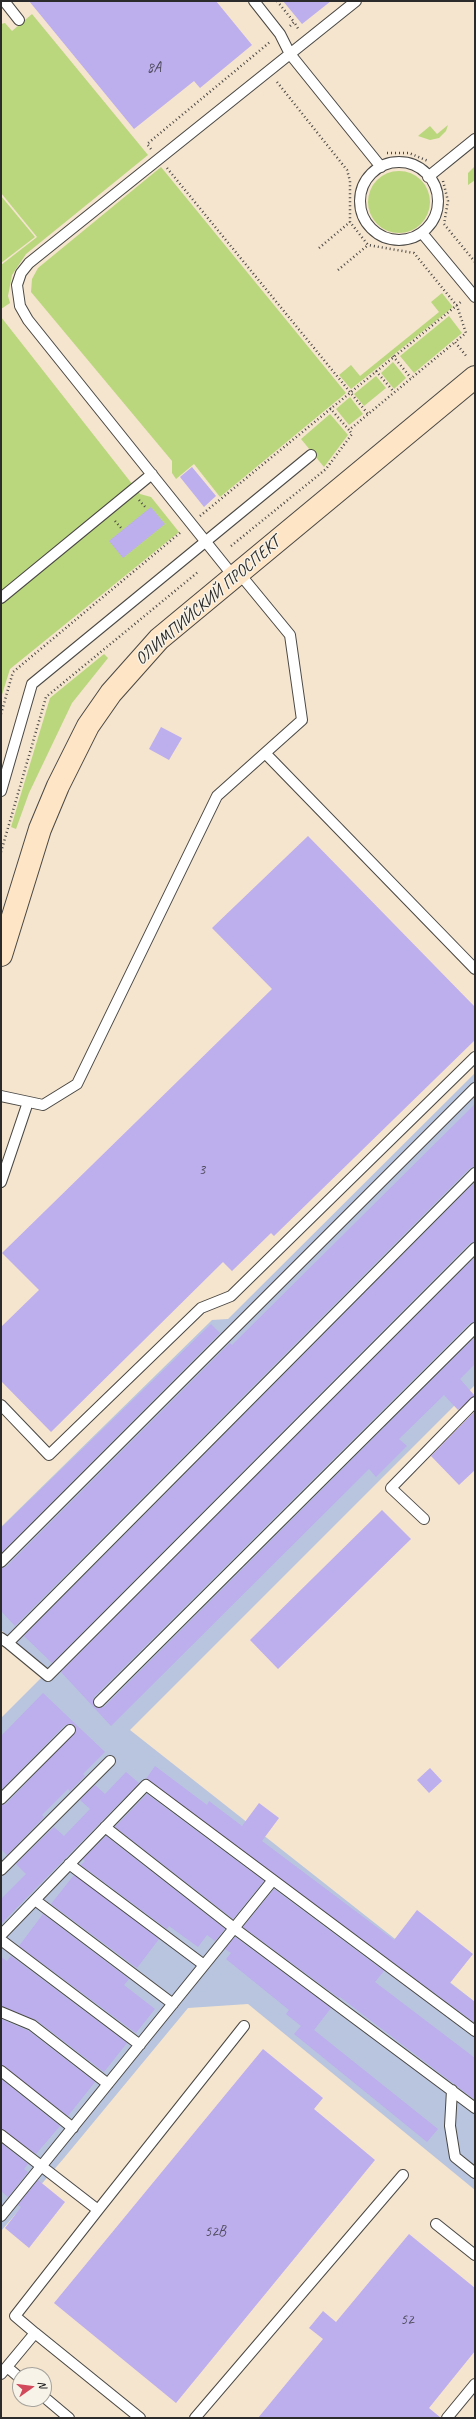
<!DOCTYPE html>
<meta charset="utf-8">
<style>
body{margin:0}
#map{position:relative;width:476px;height:2419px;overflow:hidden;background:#f5e4ce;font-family:Caveat,sans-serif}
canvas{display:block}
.frame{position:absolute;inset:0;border:2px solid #2b2b2b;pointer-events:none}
.north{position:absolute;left:12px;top:2367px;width:40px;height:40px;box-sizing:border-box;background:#f7f3e8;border:1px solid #a5a39c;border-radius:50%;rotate:76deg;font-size:11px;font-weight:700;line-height:16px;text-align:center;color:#2b2b2b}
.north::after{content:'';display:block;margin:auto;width:14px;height:18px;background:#d1495b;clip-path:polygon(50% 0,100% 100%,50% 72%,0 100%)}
</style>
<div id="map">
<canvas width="476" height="2419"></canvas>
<div class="frame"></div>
<div class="north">N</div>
</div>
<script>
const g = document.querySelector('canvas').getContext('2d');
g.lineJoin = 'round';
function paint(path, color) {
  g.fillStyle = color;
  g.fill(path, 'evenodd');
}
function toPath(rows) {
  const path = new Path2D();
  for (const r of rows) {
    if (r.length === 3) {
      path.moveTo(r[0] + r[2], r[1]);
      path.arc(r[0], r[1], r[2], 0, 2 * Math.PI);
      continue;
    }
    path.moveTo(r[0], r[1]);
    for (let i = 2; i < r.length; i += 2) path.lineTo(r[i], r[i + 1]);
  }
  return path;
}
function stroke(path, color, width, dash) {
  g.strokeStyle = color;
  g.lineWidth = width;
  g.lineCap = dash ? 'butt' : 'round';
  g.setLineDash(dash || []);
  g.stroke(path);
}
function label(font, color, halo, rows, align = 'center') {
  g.font = font + ' Caveat,sans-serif';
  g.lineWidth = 3;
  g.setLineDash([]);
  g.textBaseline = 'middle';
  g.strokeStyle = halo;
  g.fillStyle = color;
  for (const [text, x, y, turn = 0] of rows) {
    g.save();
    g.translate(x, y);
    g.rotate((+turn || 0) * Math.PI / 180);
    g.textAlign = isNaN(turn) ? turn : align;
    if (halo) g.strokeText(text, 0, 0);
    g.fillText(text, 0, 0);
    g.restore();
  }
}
paint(toPath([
 [475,1073,475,1385,130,1730,475,2002,475,2190,248,2004,188,2008,64,2158,1,2231,1,1718,44,1675,1,1630,1,1527,212,1320,228,1319]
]), '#b9c5de');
paint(toPath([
 [32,14,148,155,26,254,12,275,8,296,10,303,1,309,1,265,37,237,1,193,1,24,5,23,12,31],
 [448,125,446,131,439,138,430,140,418,136,430,126,437,134],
 [475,166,475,180,468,185,468,173],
 [161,167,346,393,220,497,194,464,176,479,172,473,172,461,31,292,32,279,38,268],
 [399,202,31],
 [1,196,35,237,1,263],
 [442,293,453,307,351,389,339,375,351,365,360,376,439,312,431,302],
 [449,316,462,333,414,373,400,356],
 [1,317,140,494,151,497,179,532,10,669,1,698],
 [393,362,406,378,394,389,381,373],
 [376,376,386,388,364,406,354,394],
 [350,397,363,414,349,425,336,409],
 [330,414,348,435,324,467,301,439],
 [104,654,108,658,72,703,29,793,16,829,11,827,50,698]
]), '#bad77d');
paint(toPath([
 [29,1,216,1,252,45,200,88,194,81,134,129],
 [283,1,331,1,302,24],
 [192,467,216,496,204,507,180,477],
 [151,507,165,524,123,558,109,541],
 [161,727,182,738,169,760,149,749],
 [308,836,475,1007,475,1040,274,1236,271,1233,232,1271,223,1262,51,1432,1,1381,1,1327,39,1290,2,1253,272,989,212,928],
 [475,1104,475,1167,470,1168,15,1626,1,1611,1,1568,6,1567,230,1343,232,1345],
 [475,1182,475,1242,470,1243,52,1663,24,1636],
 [475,1257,475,1322,470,1323,94,1697,94,1706,98,1708,104,1707,475,1337,475,1364,460,1379,475,1396,458,1410,444,1395,399,1439,407,1446,376,1477,369,1469,111,1726,61,1672],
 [211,1324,220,1333,1,1553,1,1528],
 [475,1411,475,1470,459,1485,431,1456],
 [382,1510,411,1539,278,1669,250,1640],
 [43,1693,105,1752,83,1774,85,1776,70,1791,68,1789,42,1815,44,1817,7,1855,1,1849,1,1805,6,1804,76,1731,72,1724,65,1725,1,1790,1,1736],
 [155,1766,207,1805,209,1801,242,1826,259,1803,279,1818,262,1841,394,1940,417,1910,473,1954,450,1983,475,2002,475,2023,146,1779],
 [430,1768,442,1781,429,1793,417,1780],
 [126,1772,139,1783,1,1924,1,1899,26,1874,16,1864,54,1827,64,1836,90,1809,80,1800,95,1785,105,1794],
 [147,1794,264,1881,233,1919,115,1827],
 [106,1836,225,1929,215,1941,207,1935,198,1947,169,1926,167,1929,81,1865,85,1861,83,1859],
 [74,1875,159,1939,137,1968,51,1904],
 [274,1889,384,1971,375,1982,475,2058,475,2100,340,1997,339,1998,243,1927],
 [43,1914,129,1979,124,1985,155,2009,136,2033,19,1946],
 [235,1937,331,2008,314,2030,438,2129,427,2142,294,2034,301,2026,286,2014,289,2010,226,1959,231,1953,225,1949],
 [11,1956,127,2043,104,2072,36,2020,1,2006,1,1957,7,1961],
 [1,2019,29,2031,95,2082,68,2116,1,2065],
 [263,2049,323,2098,314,2109,375,2160,176,2403,54,2303],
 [1,2079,60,2126,36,2154,1,2129],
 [1,2143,28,2164,24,2169,28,2172,8,2197,1,2191],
 [38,2180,65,2202,29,2248,5,2228,21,2207,18,2205],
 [409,2234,475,2288,475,2351,429,2408,441,2418,258,2418,323,2339,309,2328,323,2311,336,2322]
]), '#bdaeee');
const lane = toPath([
 [4,1,19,20],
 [254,1,280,34,290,54,381,167],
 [399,201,39],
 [428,177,475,139],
 [422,233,475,297],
 [234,577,28,320,20,306,17,285,21,273,29,263,356,1],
 [1,598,152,474],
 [265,753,475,969],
 [1,791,32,684,311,455],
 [1,1096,43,1105,77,1084,217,796,302,720,290,635,239,573],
 [1,1182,28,1102],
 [1,1405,49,1455,201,1308,231,1296,475,1057],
 [424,1519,391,1488,475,1402],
 [1,1562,475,1088],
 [1,1638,8,1643,475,1173],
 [8,1643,48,1676,475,1248],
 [99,1702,475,1328],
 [1,1799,70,1730],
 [105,1827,234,1928,475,2108],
 [69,1864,204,1965],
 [1,1870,110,1761],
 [35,1900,173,2004],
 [1,1935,146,1785,475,2031],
 [1,1940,140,2045],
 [1,2012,32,2025,108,2084],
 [1,2071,73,2128],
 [452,2090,450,2126,455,2157,475,2173],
 [1,2135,98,2210,15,2316,35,2333],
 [98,2210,244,2026],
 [1,2216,273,1880],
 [436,2224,475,2255],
 [7,2367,20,2378],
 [1,2374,35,2333,140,2418],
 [44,2397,69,2418],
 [195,2418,403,2175],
 [447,2418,475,2384]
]);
const secondary = toPath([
 [1,955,40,829,58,786,88,726,111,693,159,639,475,377]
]);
stroke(lane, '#494743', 12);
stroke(secondary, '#494743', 24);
stroke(toPath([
 [277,1,294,22],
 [290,26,294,22,299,30],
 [277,82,347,170,350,181,350,222,368,245,414,253,457,306,466,333,455,342,467,357],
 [151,149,147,144,270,42],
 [387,153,409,153,428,161],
 [167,168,368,414],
 [443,181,448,201,444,224,475,262],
 [319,248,350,222],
 [338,270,368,245],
 [393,356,411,378],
 [376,371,394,392],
 [330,408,349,430,455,342],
 [139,500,147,509],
 [200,516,462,301],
 [115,521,122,529],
 [231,546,326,469,352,434,349,430],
 [1,714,13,672,181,532],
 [1,852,46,697,198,572]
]), '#494743', 2.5, [1, 3]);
stroke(lane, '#fff', 10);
stroke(secondary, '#fde5c5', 22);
label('15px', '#504c5c', null, [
 ["8А",154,68],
 ["3",202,1170],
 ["52В",215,2232],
 ["52",407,2320]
]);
label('17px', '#2b2b2b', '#f7f3e8', [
 ["ОЛИМПИЙСКИЙ ПРОСПЕКТ",208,601,-41]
]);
</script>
